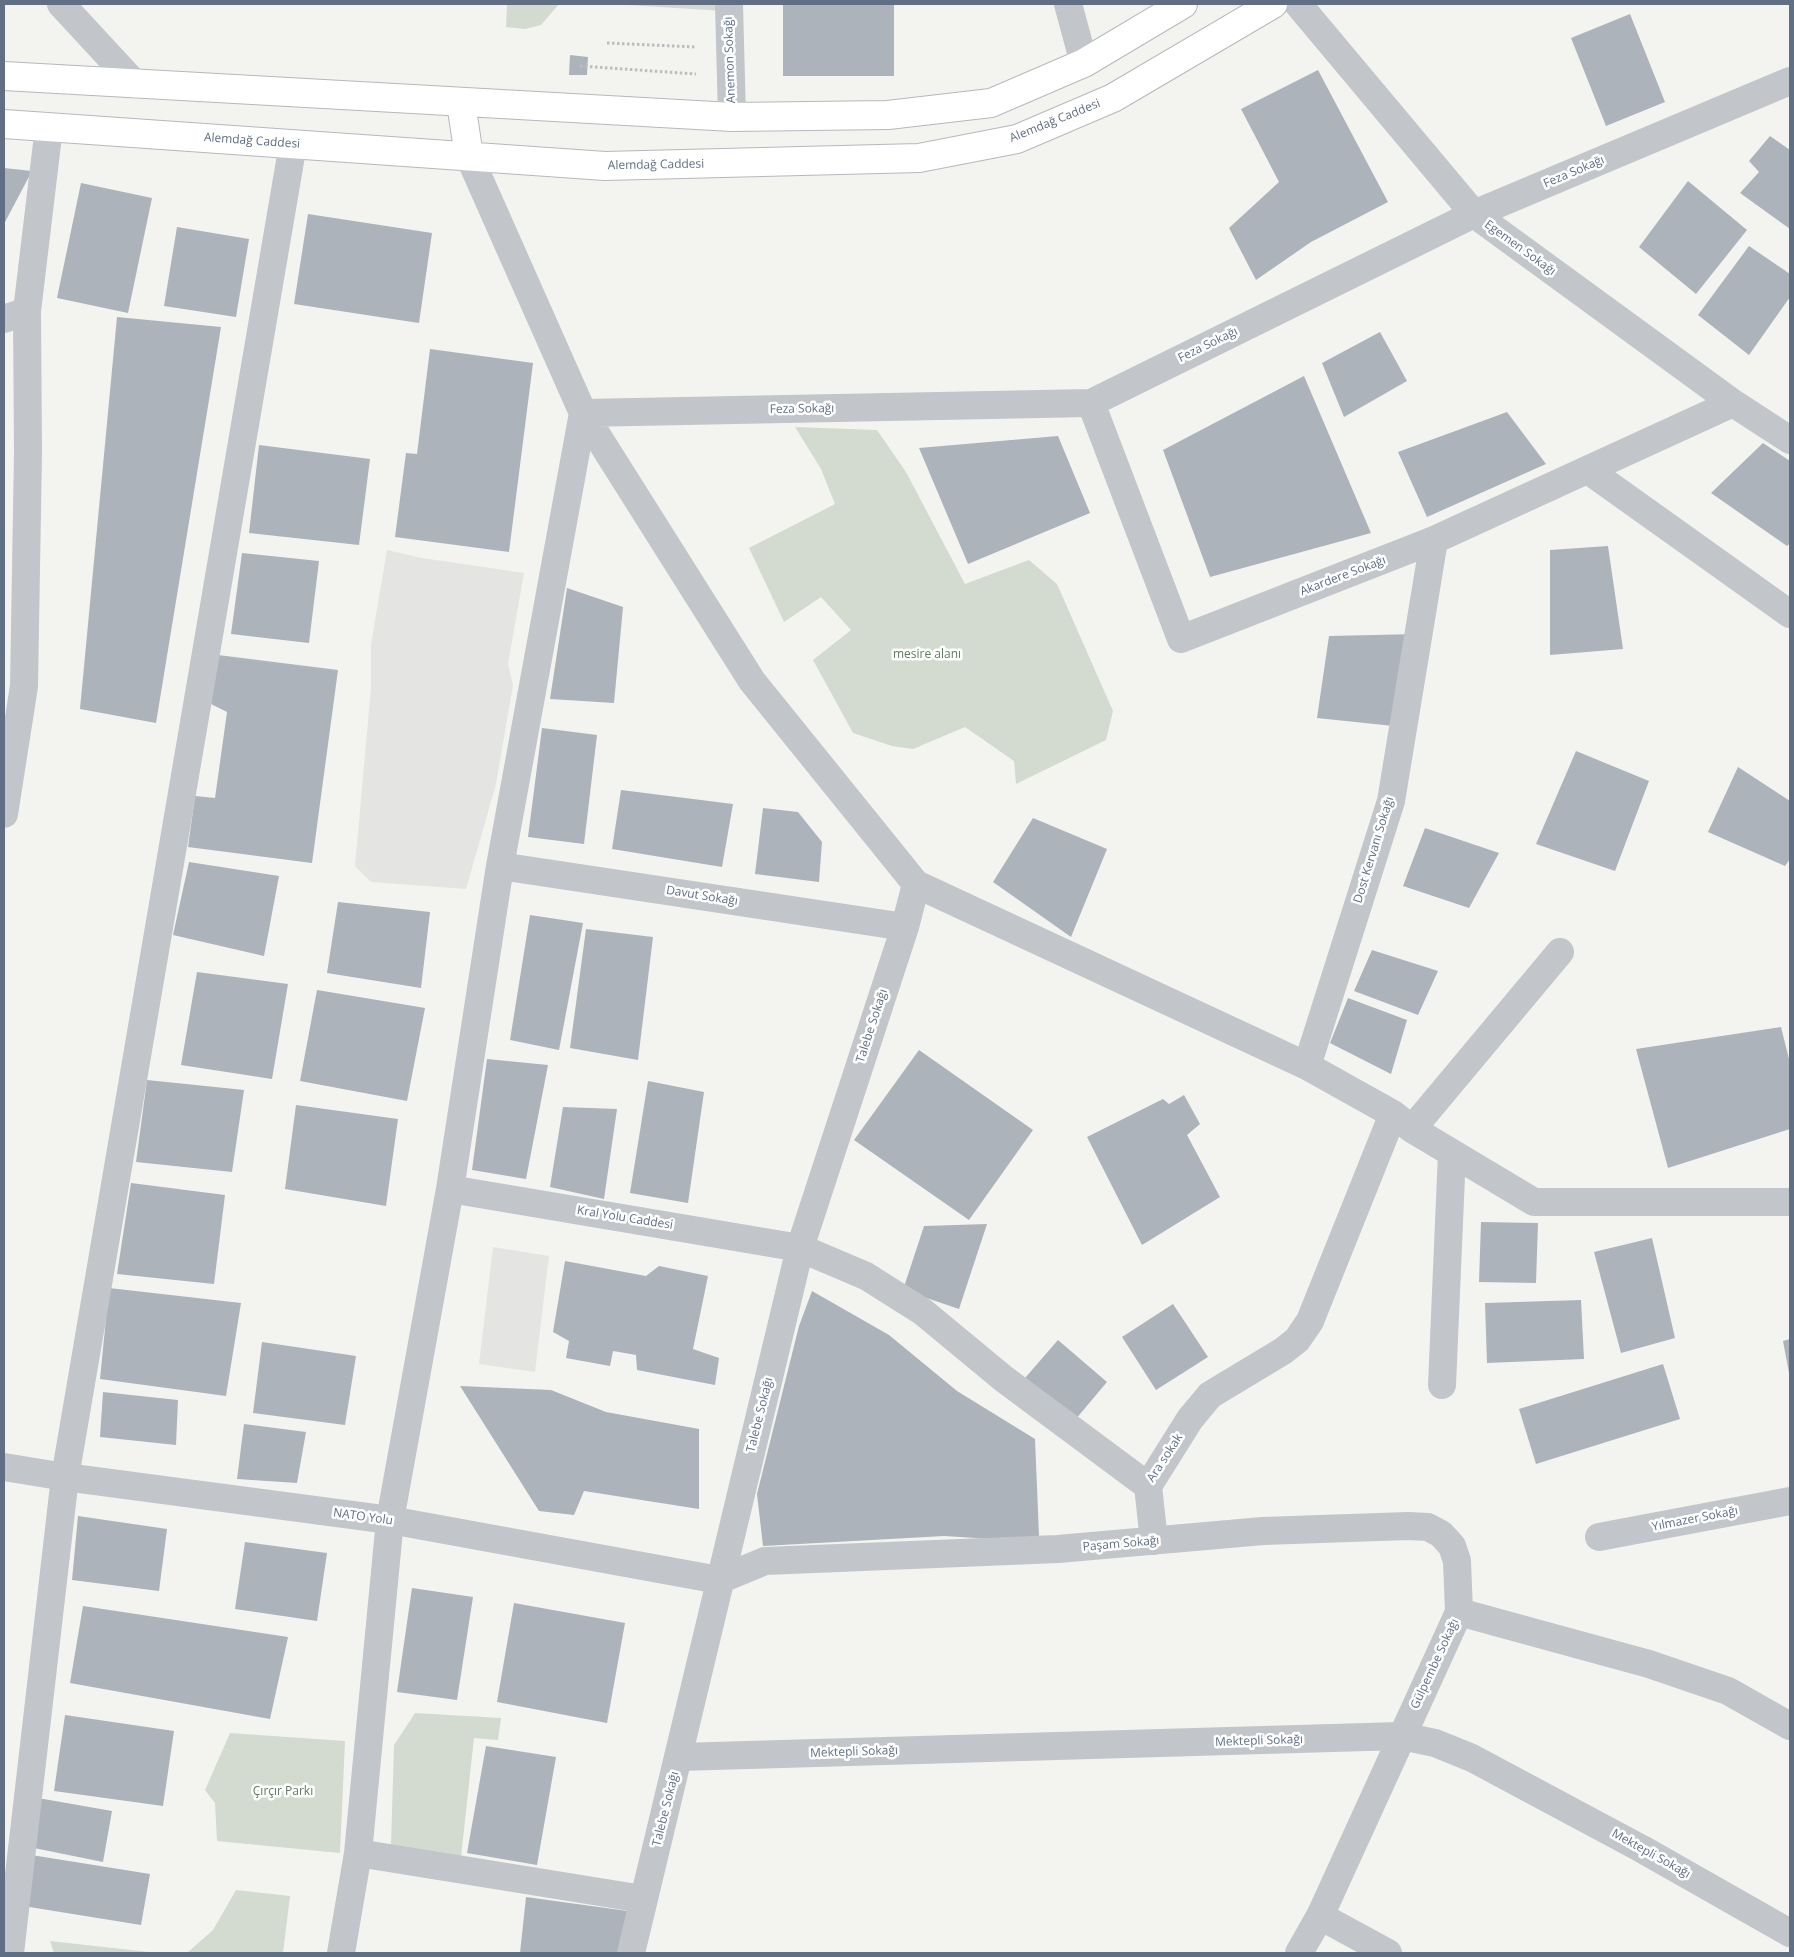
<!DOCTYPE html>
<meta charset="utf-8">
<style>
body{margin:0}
#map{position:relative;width:1794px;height:1957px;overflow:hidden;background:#f3f4ef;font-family:"Open Sans",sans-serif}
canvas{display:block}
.frame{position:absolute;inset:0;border:5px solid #606f83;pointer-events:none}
</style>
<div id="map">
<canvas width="1794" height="1957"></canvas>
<div class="frame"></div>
</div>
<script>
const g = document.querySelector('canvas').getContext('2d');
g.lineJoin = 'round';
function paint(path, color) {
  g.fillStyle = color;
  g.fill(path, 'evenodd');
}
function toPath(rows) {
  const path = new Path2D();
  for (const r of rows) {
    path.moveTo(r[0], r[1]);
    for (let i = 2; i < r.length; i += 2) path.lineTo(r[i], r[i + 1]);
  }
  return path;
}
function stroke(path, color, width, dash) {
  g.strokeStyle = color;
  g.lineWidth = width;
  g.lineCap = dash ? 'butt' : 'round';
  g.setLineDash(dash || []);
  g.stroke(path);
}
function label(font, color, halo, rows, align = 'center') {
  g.font = font + ' "Open Sans",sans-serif';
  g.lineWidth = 5;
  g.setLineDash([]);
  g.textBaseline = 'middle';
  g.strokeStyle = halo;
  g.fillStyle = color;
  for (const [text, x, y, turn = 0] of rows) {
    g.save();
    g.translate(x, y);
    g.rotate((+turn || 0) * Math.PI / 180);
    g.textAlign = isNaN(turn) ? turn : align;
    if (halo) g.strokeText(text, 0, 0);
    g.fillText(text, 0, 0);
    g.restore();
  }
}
paint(toPath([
 [387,550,422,558,524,573,508,664,513,685,496,784,466,889,371,882,355,866,371,688,371,644],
 [493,1247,549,1256,535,1372,479,1364]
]), '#e4e4e3');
paint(toPath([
 [507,4,559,4,541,25,525,29,506,27],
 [612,4,739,4,739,12],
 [795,427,877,430,906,472,965,584,1029,560,1057,584,1113,711,1106,740,1016,784,1014,761,965,727,913,749,892,746,853,733,813,660,851,630,821,597,784,622,749,548,835,504,821,469],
 [415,1713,501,1718,498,1740,474,1738,461,1857,391,1845,394,1745],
 [230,1733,345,1741,340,1853,217,1841,215,1803,205,1790],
 [236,1890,290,1896,283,1953,187,1953,213,1930],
 [50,1941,158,1953,54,1953]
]), '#d3dbd0');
paint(toPath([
 [783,4,894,4,894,76,783,76],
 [1630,14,1665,102,1606,126,1571,38],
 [570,55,588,57,587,75,569,75],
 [1318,70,1388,202,1311,242,1256,280,1229,228,1279,182,1241,109],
 [1770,136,1790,150,1790,229,1740,193,1759,172,1749,161],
 [4,168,32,171,4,224],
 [1688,181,1747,230,1696,294,1639,247],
 [81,183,152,198,128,313,57,298],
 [308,214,432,233,419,323,294,304],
 [177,227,249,239,236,317,164,306],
 [1749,246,1790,274,1790,297,1749,355,1698,315],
 [117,317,221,327,156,723,80,709],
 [1380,332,1407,381,1344,417,1322,363],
 [430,349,533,363,509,552,395,537,406,453,417,454],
 [1304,376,1371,533,1210,577,1163,450],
 [1507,412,1546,464,1427,517,1398,452],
 [1058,436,1090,513,968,564,919,448],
 [1763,443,1790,461,1790,543,1787,546,1711,493],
 [259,445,370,459,359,545,249,533],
 [1608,546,1623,649,1550,655,1550,550],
 [242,553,319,561,309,643,231,634],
 [567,588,623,607,614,703,550,699],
 [1418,634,1403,727,1317,718,1329,636],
 [218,655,338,670,312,863,188,847,195,796,215,798,227,712,211,704],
 [542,728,597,735,584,844,528,837],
 [1576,751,1649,781,1615,871,1536,844],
 [1738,767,1790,801,1790,859,1785,866,1708,832],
 [621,790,733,804,722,867,612,849],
 [763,808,798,812,822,842,819,882,755,874],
 [1033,818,1107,849,1071,937,993,882],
 [1425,828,1499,853,1469,908,1403,886],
 [189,862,279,876,264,956,173,935],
 [338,902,430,912,421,988,327,973],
 [530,915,583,923,559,1050,510,1040],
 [586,929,653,937,638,1060,570,1048],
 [1372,950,1438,971,1418,1015,1354,991],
 [197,972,288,984,272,1079,181,1065],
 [317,990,425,1008,407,1101,300,1081],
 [1348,998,1407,1020,1391,1074,1330,1043],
 [1781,1027,1790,1063,1790,1129,1668,1168,1636,1049],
 [919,1050,1033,1130,969,1220,854,1140],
 [487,1059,548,1065,526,1179,472,1170],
 [147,1080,244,1090,232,1172,136,1162],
 [648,1081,704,1092,688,1203,630,1193],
 [1184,1095,1200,1124,1187,1135,1220,1197,1142,1245,1087,1137,1163,1099,1169,1104],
 [296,1105,398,1119,386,1206,285,1189],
 [563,1107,617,1109,604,1199,550,1187],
 [131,1183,225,1195,214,1284,117,1274],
 [1481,1222,1538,1223,1536,1283,1479,1282],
 [987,1224,959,1309,903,1290,924,1226],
 [1652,1238,1675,1338,1621,1353,1594,1252],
 [565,1261,646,1276,659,1266,708,1276,693,1349,719,1358,715,1385,637,1370,636,1355,613,1351,610,1366,566,1358,569,1341,553,1332],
 [109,1288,241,1303,226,1396,100,1379],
 [812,1291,889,1335,957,1391,1035,1439,1039,1536,1009,1540,944,1536,763,1546,757,1494,799,1326],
 [1581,1300,1584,1359,1487,1363,1485,1303],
 [1173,1304,1208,1357,1156,1390,1122,1337],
 [1790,1339,1790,1373,1789,1373,1783,1341],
 [1058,1340,1107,1382,1075,1420,1025,1378],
 [262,1342,356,1356,345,1425,253,1413],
 [1663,1364,1680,1419,1536,1464,1519,1409],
 [460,1386,551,1390,606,1412,699,1429,699,1509,584,1491,574,1515,539,1511],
 [103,1392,178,1400,176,1445,100,1437],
 [244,1424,306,1432,297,1483,237,1479],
 [78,1516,167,1529,159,1591,72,1580],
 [245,1542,327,1553,317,1621,235,1609],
 [412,1588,473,1597,457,1700,397,1692],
 [514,1603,625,1623,607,1723,497,1702],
 [83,1606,288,1637,270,1719,70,1683],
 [65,1715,174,1731,163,1806,54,1791],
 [486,1746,556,1757,537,1865,467,1853],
 [38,1798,112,1811,103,1862,29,1847],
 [25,1854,150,1874,141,1925,17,1905],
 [526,1897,635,1912,626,1953,520,1953]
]), '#adb3ba');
const primary = toPath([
 [4,76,732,117,888,115,991,103,1084,63,1183,4],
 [461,103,469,156],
 [4,124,605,166,919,158,1017,139,1113,98,1273,4]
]);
stroke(primary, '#b5b8bd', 30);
stroke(toPath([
 [607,43,696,47],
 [580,66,696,74]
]), '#bcbdc0', 3, [2.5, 2.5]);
stroke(toPath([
 [61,4,135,84],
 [729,4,732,117],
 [1068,4,1084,63],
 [1298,4,1474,214,1733,403,1790,440],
 [469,156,583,413,752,681,916,884,1307,1066,1393,1114,1412,1129,1534,1202,1790,1202],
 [27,311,49,127],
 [4,319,27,311,28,452,24,686,4,814],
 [1091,403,1181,639,1434,540,1733,403],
 [1588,470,1790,614],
 [500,866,905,927],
 [1307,1066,1391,801,1434,540],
 [1412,1129,1560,952],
 [450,1189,800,1248,866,1276,923,1312,1004,1379,1148,1486,1190,1419,1210,1395,1283,1351,1297,1340,1310,1321,1393,1114],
 [1442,1385,1452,1153],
 [4,1467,65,1477,390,1520,719,1580,765,1561,1058,1549,1263,1531,1408,1526,1428,1527,1441,1534,1452,1546,1457,1561,1459,1612],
 [1148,1486,1154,1541],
 [1599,1537,1790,1501],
 [679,1757,1401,1736,1435,1743,1472,1758,1642,1849,1790,1933],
 [358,1853,643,1899],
 [1320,1916,1388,1953],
 [10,1953,65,1477,293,144],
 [341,1953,358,1853,390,1520,450,1189,500,866,583,413,1091,403,1474,214,1790,81],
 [631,1953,800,1248,905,927,916,884],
 [1299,1953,1320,1916,1459,1612,1649,1664,1728,1691,1790,1726]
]), '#c2c5c9', 28);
stroke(primary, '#fff', 28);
label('12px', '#606f83', '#fff', [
 ["Anemon Sokağı",730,60,-92],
 ["Alemdağ Caddesi",1055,121,-22],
 ["Alemdağ Caddesi",252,141,4],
 ["Alemdağ Caddesi",656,165,-1],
 ["Feza Sokağı",1574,172,-23],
 ["Egemen Sokağı",1520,248,36],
 ["Feza Sokağı",1208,345,-26],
 ["Feza Sokağı",802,409,-1],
 ["Akardere Sokağı",1343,576,-21],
 ["Dost Kervanı Sokağı",1374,850,-73],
 ["Davut Sokağı",702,896,9],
 ["Talebe Sokağı",872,1026,-72],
 ["Kral Yolu Caddesi",625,1218,9],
 ["Talebe Sokağı",760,1415,-76],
 ["Ara sokak",1165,1458,-57],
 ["NATO Yolu",363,1517,8],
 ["Yılmazer Sokağı",1695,1519,-11],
 ["Paşam Sokağı",1121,1544,-5],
 ["Gülpembe Sokağı",1435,1664,-65],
 ["Mektepli Sokağı",1259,1741,-2],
 ["Mektepli Sokağı",854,1752,-2],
 ["Talebe Sokağı",666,1809,-76],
 ["Mektepli Sokağı",1651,1854,29]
]);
label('12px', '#61795f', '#fff', [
 ["mesire alanı",927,655],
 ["Çırçır Parkı",283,1792]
]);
</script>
